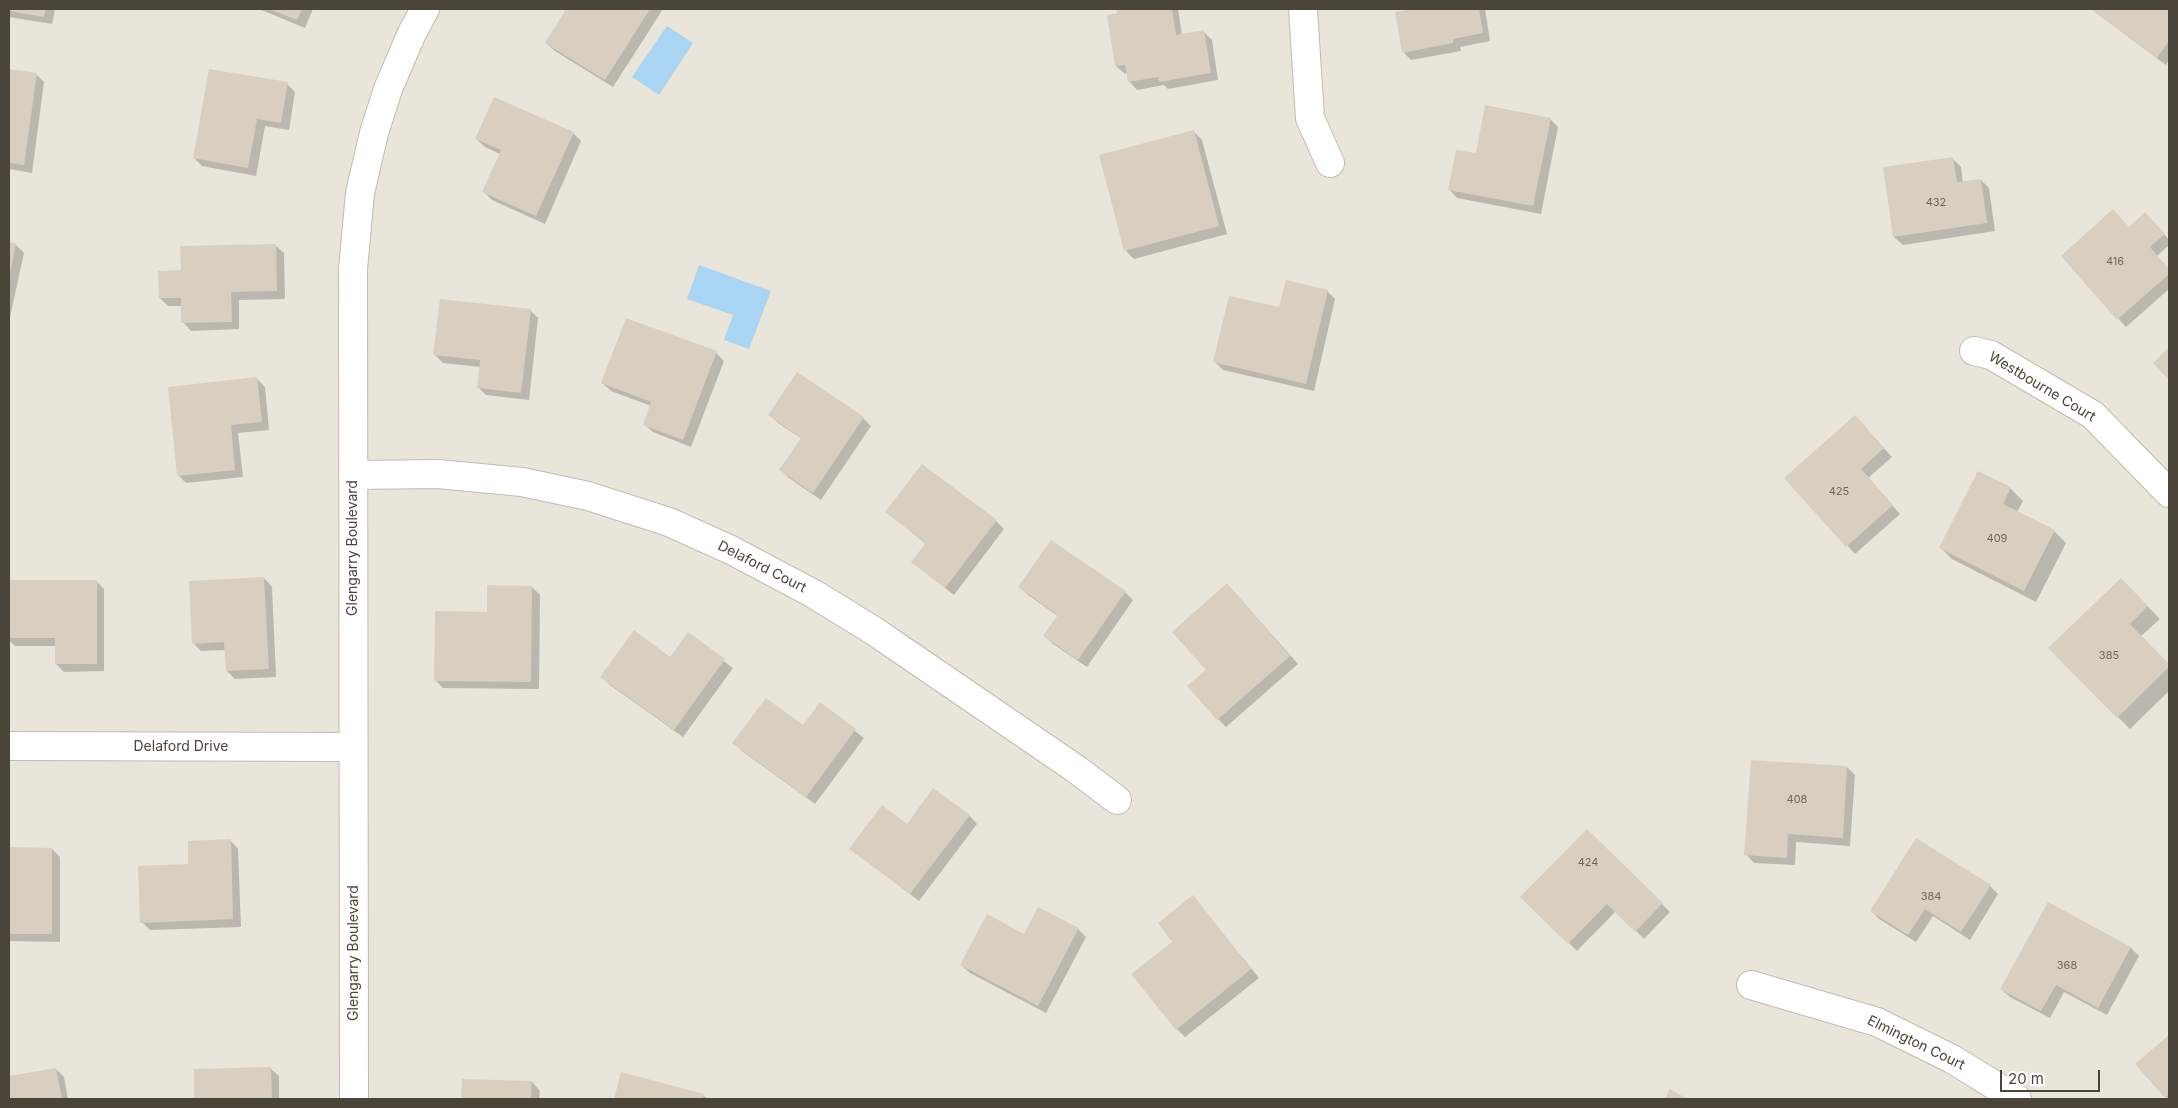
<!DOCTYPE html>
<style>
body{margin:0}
#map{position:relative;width:2178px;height:1108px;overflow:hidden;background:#f6f3ec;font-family:Inter,sans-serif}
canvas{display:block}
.frame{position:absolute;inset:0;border:10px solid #4b4439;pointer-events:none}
.scale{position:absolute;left:2000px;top:1070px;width:100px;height:22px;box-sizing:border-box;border:2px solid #4b4439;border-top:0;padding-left:6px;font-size:15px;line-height:18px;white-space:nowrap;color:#4b4439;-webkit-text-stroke:4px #fff;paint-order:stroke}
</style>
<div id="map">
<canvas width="2178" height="1108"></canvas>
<div class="frame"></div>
<div class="scale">20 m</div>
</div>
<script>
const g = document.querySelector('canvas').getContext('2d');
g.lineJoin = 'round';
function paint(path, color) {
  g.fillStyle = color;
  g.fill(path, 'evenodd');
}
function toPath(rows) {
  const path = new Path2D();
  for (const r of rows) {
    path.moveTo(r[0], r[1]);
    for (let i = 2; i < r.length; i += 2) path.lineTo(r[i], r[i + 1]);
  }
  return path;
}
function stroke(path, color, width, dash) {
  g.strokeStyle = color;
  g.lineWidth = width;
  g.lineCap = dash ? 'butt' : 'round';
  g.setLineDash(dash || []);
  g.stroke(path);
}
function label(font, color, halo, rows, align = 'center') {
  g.font = font + ' Inter,sans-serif';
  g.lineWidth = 4.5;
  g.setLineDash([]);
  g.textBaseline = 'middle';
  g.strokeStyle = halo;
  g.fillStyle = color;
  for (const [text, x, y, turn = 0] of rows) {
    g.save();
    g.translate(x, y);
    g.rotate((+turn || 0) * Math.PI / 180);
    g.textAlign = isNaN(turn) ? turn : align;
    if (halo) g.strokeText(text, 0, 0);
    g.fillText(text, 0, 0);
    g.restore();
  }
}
paint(toPath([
 [9,9,2169,9,2169,1099,9,1099]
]), '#eae5da');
paint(toPath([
 [667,26,693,43,659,95,632,77],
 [699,265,771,291,749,349,724,340,733,315,687,299]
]), '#a9d4f2');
paint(toPath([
 [9,9,55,9,52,24,9,17],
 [259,9,313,9,305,28],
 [568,9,663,9,613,87,555,51,546,43],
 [1118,9,1178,9,1182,35,1204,32,1212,40,1218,80,1168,89,1164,85,1137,90,1129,81,1127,73,1125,74,1116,66],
 [1420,9,1485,9,1490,41,1460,47,1461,51,1411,60,1403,52,1397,13],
 [2091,9,2169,9,2169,60,2166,65],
 [9,71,36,74,44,82,32,173,9,169],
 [287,84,295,92,289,130,265,126,256,176,202,166,194,158],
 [1550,119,1558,127,1541,214,1457,198,1449,189,1477,155],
 [1194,132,1202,140,1227,234,1134,259,1126,251],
 [573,133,581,141,545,224,492,200,484,192,500,154,485,147,476,139],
 [1953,159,1961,167,1963,183,1981,180,1989,188,1995,231,1903,245,1894,237],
 [2153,221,2169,240,2169,245,2157,256,2169,270,2169,289,2126,327,2062,256,2129,228],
 [9,243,16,245,24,253,9,322],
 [275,245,284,253,285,299,239,300,239,329,191,331,183,322,182,306,168,306,160,298,182,271],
 [1327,291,1335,299,1314,391,1223,370,1215,362],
 [530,310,538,318,529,400,486,395,478,387,481,367,443,363,435,355],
 [716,353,724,361,691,447,653,432,644,424,651,406,611,391,602,383],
 [257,379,265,387,269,430,238,433,243,477,186,483,178,475],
 [770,415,863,418,871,426,821,500,789,478,781,470,802,439,778,423],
 [1863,425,1892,457,1868,478,1900,514,1855,554,1786,478],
 [1978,472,2010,488,2023,501,2017,512,2054,531,2066,543,2036,602,1952,559,1940,547],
 [887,512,996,521,1004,529,954,595,912,562,926,544],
 [264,578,272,587,276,677,235,679,227,671,226,650,201,651,193,643],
 [2121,579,2160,619,2141,636,2169,666,2169,691,2130,729,2050,648],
 [96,581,104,589,104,671,64,672,56,664,56,646,15,646,9,640,9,582],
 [532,587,540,595,539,689,443,688,435,680,489,613],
 [1020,587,1125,592,1133,600,1087,667,1053,644,1045,636,1058,616,1028,595],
 [1235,593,1298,664,1226,727,1218,719,1208,670],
 [688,634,733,668,683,737,610,685,602,677,671,659],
 [820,704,864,738,815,804,742,751,734,743,803,727],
 [1847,767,1855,775,1850,846,1796,842,1795,865,1754,863,1746,854],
 [969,815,977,824,919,901,851,849],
 [1587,831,1670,912,1644,939,1616,911,1577,951,1522,897],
 [230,840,238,849,241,927,150,930,142,922,190,865],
 [9,849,52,849,60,857,60,942,9,941],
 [1990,886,1998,894,1970,940,1933,916,1916,942,1879,919,1871,910],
 [1193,897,1259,978,1185,1037,1177,1029,1174,942],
 [2048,903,2131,948,2139,956,2107,1015,2064,992,2050,1018,2010,997,2001,989],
 [1078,929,1086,937,1046,1013,970,973,961,965,1025,936],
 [2169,1036,2169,1099,2168,1099,2137,1064],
 [270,1068,279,1076,279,1099,196,1099,195,1070],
 [56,1069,64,1077,68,1099,9,1099,9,1077],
 [622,1074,704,1096,708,1099,615,1099],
 [463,1080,532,1082,540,1091,539,1099,463,1099]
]), '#0003');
paint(toPath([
 [9,9,46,9,44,17,9,11],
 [269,9,302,9,297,20],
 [566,9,650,9,605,80,545,43],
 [1116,9,1172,9,1176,35,1204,30,1211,73,1159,82,1158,77,1128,82,1125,65,1115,66,1107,15,1117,13],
 [1413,9,1479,9,1483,33,1453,39,1453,43,1402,53,1395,12],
 [2091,9,2169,9,2169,41,2157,58],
 [9,69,37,73,24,165,9,163],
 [209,69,288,82,281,123,257,119,248,168,193,158],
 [494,97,574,132,536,216,482,192,501,150,475,139],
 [1485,105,1551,118,1533,206,1448,190,1456,150,1476,153],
 [1194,130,1219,226,1124,251,1099,155],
 [1953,157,1957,182,1981,179,1987,223,1893,237,1883,167],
 [2113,209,2129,227,2145,212,2165,234,2150,247,2169,269,2169,274,2117,320,2061,256],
 [9,242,16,243,10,274,9,274],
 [276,244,277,291,231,292,232,322,181,323,181,298,159,298,158,271,181,270,180,246],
 [1286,280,1328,290,1306,384,1213,362,1229,296,1279,307],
 [440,299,531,309,521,393,477,388,480,360,433,355],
 [626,318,717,351,683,440,643,425,651,402,601,383],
 [2169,347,2169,380,2153,363],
 [797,372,864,417,813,493,779,470,801,438,768,415],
 [257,377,262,422,231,425,235,470,177,476,168,387],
 [1855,415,1884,448,1861,469,1893,505,1846,547,1784,478],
 [922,464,997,520,945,588,911,562,926,543,885,512],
 [1978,471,2011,487,2003,504,2055,530,2024,591,1939,548],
 [1051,540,1126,591,1078,660,1043,636,1058,615,1018,587],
 [264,577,269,669,226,671,224,642,192,644,189,581],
 [2121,578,2148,606,2130,624,2169,664,2169,667,2117,718,2048,648],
 [9,580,97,580,97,664,55,664,55,638,9,638],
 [1227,583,1290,656,1217,720,1187,686,1206,670,1172,632],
 [487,585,532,586,531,682,434,681,435,611,487,612],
 [634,630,670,657,688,632,725,659,674,730,600,677],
 [766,698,803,725,820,702,856,729,806,797,732,743],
 [1751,760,1847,766,1843,838,1788,834,1787,858,1744,855],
 [933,788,970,815,910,894,849,849,882,805,907,824],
 [1587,829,1663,903,1635,932,1607,904,1568,944,1520,897],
 [1916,838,1991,885,1961,932,1925,909,1908,935,1870,911],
 [231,839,233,919,140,923,138,866,188,864,188,841],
 [9,847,52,848,52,934,9,934],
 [1193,895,1251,969,1176,1030,1131,974,1172,942,1158,923],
 [2048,902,2131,947,2098,1008,2056,985,2041,1011,2000,989],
 [1038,907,1079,928,1038,1006,960,965,987,914,1024,934],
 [2169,1035,2169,1094,2165,1098,2135,1064],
 [271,1067,272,1099,194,1099,194,1069],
 [56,1068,62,1099,9,1099,9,1076],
 [621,1072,704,1094,703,1099,614,1099],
 [462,1079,532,1081,531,1099,461,1099],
 [1670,1089,1687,1099,1665,1099]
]), '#d8cfc1');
const minor = toPath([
 [1303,9,1310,118,1330,163],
 [1974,351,1991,355,2093,415,2169,493],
 [353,475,438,474,522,482,588,496,669,522,731,550,814,594,874,631,1076,769,1117,800],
 [9,746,353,747],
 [1751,985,1877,1022,1952,1059,2017,1099],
 [354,1099,353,269,360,193,374,133,388,89,412,33,425,9]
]);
stroke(minor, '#c2bbae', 30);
stroke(minor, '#fff', 28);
label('11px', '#6e675b', null, [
 ["432",1936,203],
 ["416",2115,262],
 ["425",1839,492],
 ["409",1997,539],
 ["385",2109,656],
 ["408",1797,800],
 ["424",1588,863],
 ["384",1931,897],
 ["368",2067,966]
]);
label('14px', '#4b4439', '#fff', [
 ["Westbourne Court",2042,387,31],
 ["Glengarry Boulevard",353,548,-90],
 ["Delaford Court",762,567,27],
 ["Delaford Drive",181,747],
 ["Glengarry Boulevard",354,953,-90],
 ["Elmington Court",1916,1043,26]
]);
</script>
